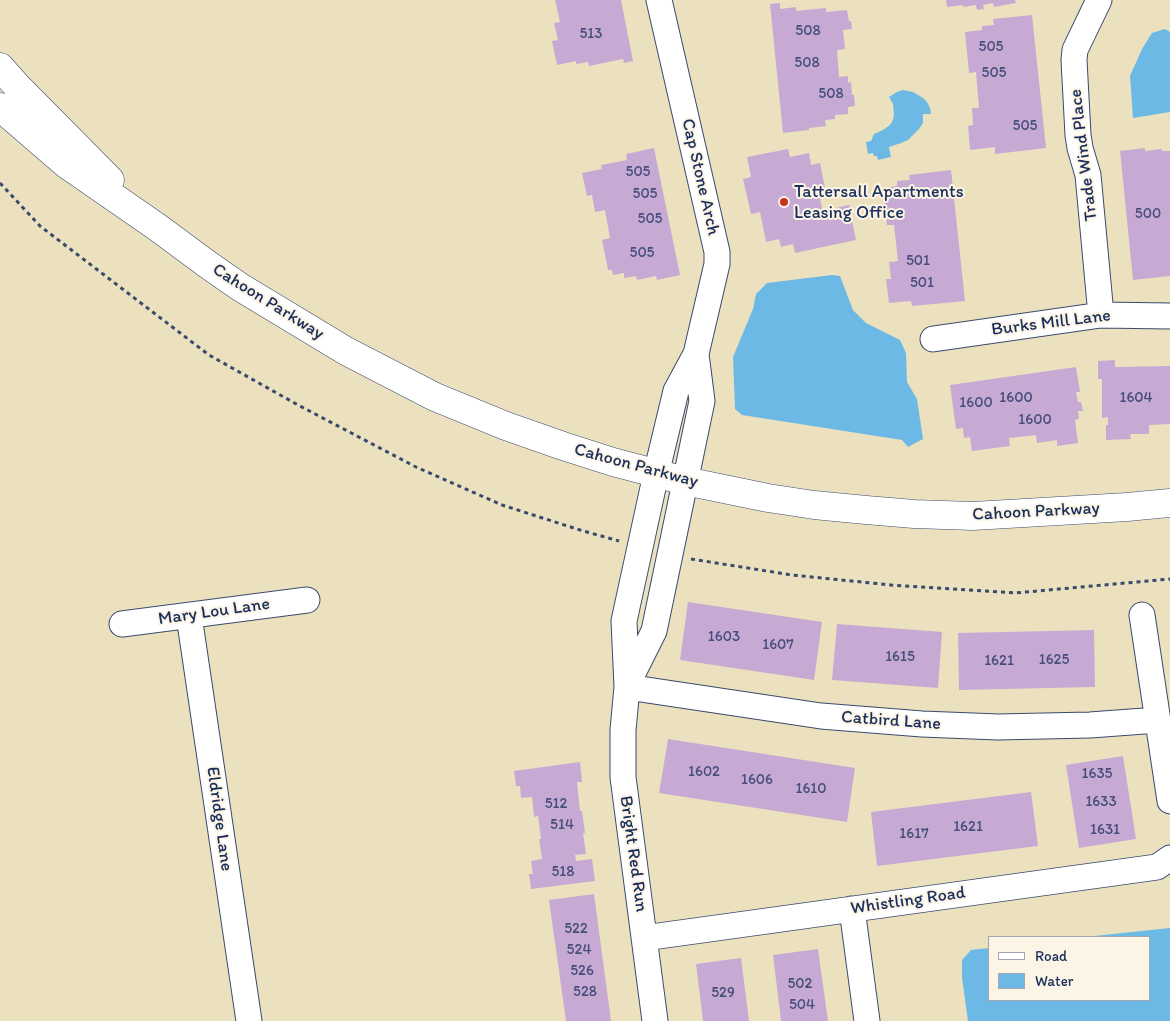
<!DOCTYPE html>
<style>
body{margin:0}
#map{position:relative;width:1170px;height:1021px;overflow:hidden;background:#ece1bf;font-family:Itim,sans-serif}
canvas{display:block}
.legend{position:absolute;left:988px;top:936px;width:162px;height:65px;box-sizing:border-box;background:#fcf5e5;border:1px solid #a2a6af;margin:0;padding:6px 9px;list-style:none;font-size:15px;color:#1b2f5e}
.legend li{display:flex;align-items:center;gap:10px;height:25px}
.legend b{width:25px;border:1px solid #a2a6af}
</style>
<div id="map">
<canvas width="1170" height="1021"></canvas>
<ul class="legend">
<li><b style="height:6px;background:#fff"></b>Road</li>
<li><b style="height:14px;background:#6cb9e6"></b>Water</li>
</ul>
</div>
<script>
const g = document.querySelector('canvas').getContext('2d');
g.lineJoin = 'round';
function paint(path, color) {
  g.fillStyle = color;
  g.fill(path, 'evenodd');
}
function toPath(rows) {
  const path = new Path2D();
  for (const r of rows) {
    path.moveTo(r[0], r[1]);
    for (let i = 2; i < r.length; i += 2) path.lineTo(r[i], r[i + 1]);
  }
  return path;
}
function stroke(path, color, width, dash) {
  g.strokeStyle = color;
  g.lineWidth = width;
  g.lineCap = dash ? 'butt' : 'round';
  g.setLineDash(dash || []);
  g.stroke(path);
}
function label(font, color, halo, rows, align = 'center') {
  g.font = font + ' Itim,sans-serif';
  g.lineWidth = 4;
  g.setLineDash([]);
  g.textBaseline = 'middle';
  g.strokeStyle = halo;
  g.fillStyle = color;
  for (const [text, x, y, turn = 0] of rows) {
    g.save();
    g.translate(x, y);
    g.rotate((+turn || 0) * Math.PI / 180);
    g.textAlign = isNaN(turn) ? turn : align;
    if (halo) g.strokeText(text, 0, 0);
    g.fillText(text, 0, 0);
    g.restore();
  }
}
paint(toPath([
 [1165,29,1170,32,1170,112,1133,118,1130,76,1142,49,1152,33],
 [903,90,913,92,923,98,927,102,930,108,931,114,923,114,923,123,919,129,908,140,901,143,889,147,891,157,878,160,877,156,874,156,873,153,868,154,866,142,871,141,874,134,883,130,890,125,893,120,894,115,893,104,889,97,897,92],
 [832,275,840,276,853,310,866,323,900,340,906,353,907,382,917,399,923,439,908,447,902,440,742,415,735,409,733,357,753,309,756,294,767,283],
 [1170,928,1170,1021,968,1021,962,978,962,960,971,950,989,948,989,1000,1149,1000,1149,937,1085,937]
]), '#6cb9e6');
paint(toPath([
 [555,0,621,0,633,61,624,63,623,59,589,66,588,62,576,64,576,61,557,65,552,41,558,40,554,23,560,22],
 [946,0,1015,0,1016,3,994,7,993,3,983,5,984,9,977,10,976,5,963,7,963,5,947,7],
 [780,3,780,9,796,7,796,11,826,8,826,12,847,10,849,21,851,21,852,29,843,30,845,49,837,50,839,77,848,76,848,83,851,82,852,95,854,95,855,106,848,107,848,114,835,115,835,119,825,120,826,126,809,128,809,130,783,133,770,4],
 [1032,15,1046,148,995,154,995,147,970,150,968,126,973,125,972,108,979,108,976,72,969,73,965,32,982,30,982,26,994,25,993,19],
 [654,148,680,275,657,280,656,276,637,280,636,276,624,278,624,273,613,275,612,270,608,270,602,240,610,238,605,210,595,212,592,195,587,196,582,173,602,169,601,165,627,160,626,154],
 [1145,148,1145,151,1162,149,1162,151,1170,151,1170,276,1133,280,1120,151],
 [788,149,790,157,809,153,811,165,820,163,827,198,820,199,823,211,849,205,856,240,795,253,793,244,781,247,779,239,766,242,760,212,751,214,743,179,751,177,747,157],
 [951,170,965,301,912,306,911,301,889,303,886,279,891,279,889,262,898,261,894,225,887,225,883,188,897,186,897,181,910,180,909,175],
 [1115,360,1115,367,1170,366,1170,424,1149,425,1149,434,1130,434,1131,439,1106,440,1106,425,1108,425,1108,417,1102,418,1102,379,1098,379,1098,361],
 [1076,367,1080,392,1076,392,1078,402,1081,402,1083,411,1078,411,1079,419,1075,420,1078,443,1057,446,1057,440,1037,443,1036,435,1009,438,1010,446,972,451,970,437,964,438,963,428,956,429,950,385],
 [688,602,822,622,814,680,680,660],
 [837,624,942,632,938,688,832,680],
 [1094,630,1095,687,959,690,958,633],
 [668,739,855,768,847,822,659,793],
 [1123,756,1136,839,1079,848,1066,765],
 [580,762,582,782,577,782,580,811,582,811,585,833,583,833,586,854,575,855,576,861,592,859,595,881,531,889,529,874,533,874,531,861,542,859,539,839,541,839,538,816,534,817,532,797,521,798,520,786,516,786,514,771],
 [1031,792,1038,846,877,866,871,812],
 [594,894,611,1021,566,1021,549,900],
 [818,949,828,1021,781,1021,773,955],
 [741,958,749,1021,703,1021,696,964]
]), '#c7aad3');
const street = toPath([
 [1099,0,1075,50,1074,60,1078,135,1080,148,1088,175,1101,315],
 [933,339,1101,315,1170,316],
 [1142,615,1170,801],
 [189,616,249,1021],
 [122,624,307,600],
 [627,685,654,631,702,401,696,354],
 [627,687,821,716,922,724,998,727,1090,725,1158,720],
 [852,909,867,1021],
 [644,938,1157,867,1170,858],
 [655,1021,623,777,623,730,627,687,624,621,656,474,676,391,696,354,717,264,717,252,659,0]
]);
const secondary = toPath([
 [0,67,16,85,110,180],
 [0,107,66,164,157,227,207,264,240,287,346,351,435,397,506,426,563,446,613,462,685,481,768,498,814,505,866,510,914,514,973,516,1127,507,1170,503]
]);
stroke(street, '#3a4a6d', 27);
stroke(secondary, '#3a4a6d', 29);
stroke(toPath([
 [0,183,40,226,209,355,298,405,416,467,502,505,580,530,619,541],
 [691,559,792,575,891,585,1015,593,1170,579]
]), '#3a4a6d', 3, [4, 4]);
stroke(street, '#fff', 25);
stroke(secondary, '#fff', 28);
for (const [x, y, r, color] of [
 [784,202,5,"#c8321e"]
]) {
  const dot = new Path2D();
  dot.arc(x, y, r, 0, 2 * Math.PI);
  g.fillStyle = color;
  g.fill(dot);
  stroke(dot, '#fcf5e5', 2);
}
label('15px', '#464e7b', null, [
 ["508",808,31],
 ["513",591,34],
 ["505",991,47],
 ["508",807,63],
 ["505",994,73],
 ["508",831,94],
 ["505",1025,126],
 ["505",638,172],
 ["505",645,194],
 ["500",1148,214],
 ["505",650,219],
 ["505",642,253],
 ["501",918,261],
 ["501",922,283],
 ["1600",1016,398],
 ["1604",1136,398],
 ["1600",976,403],
 ["1600",1035,420],
 ["1603",724,637],
 ["1607",778,645],
 ["1615",900,657],
 ["1625",1054,660],
 ["1621",999,661],
 ["1602",704,772],
 ["1635",1097,774],
 ["1606",757,780],
 ["1610",811,789],
 ["1633",1101,802],
 ["512",556,804],
 ["514",562,825],
 ["1621",968,827],
 ["1631",1105,830],
 ["1617",914,834],
 ["518",563,872],
 ["522",576,929],
 ["524",579,950],
 ["526",582,971],
 ["502",800,984],
 ["528",585,992],
 ["529",723,993],
 ["504",802,1005]
]);
label('18px', '#1b2f5e', '#fcf5e5', [
 ["Trade Wind Place",1084,155,-97],
 ["Cap Stone Arch",700,177,77],
 ["Cahoon Parkway",268,302,32],
 ["Burks Mill Lane",1051,323,-7],
 ["Cahoon Parkway",636,466,15],
 ["Cahoon Parkway",1036,512,-3],
 ["Mary Lou Lane",214,612,-8],
 ["Catbird Lane",891,721,4],
 ["Eldridge Lane",219,819,82],
 ["Bright Red Run",633,854,82],
 ["Whistling Road",908,901,-8]
]);
label('18px', '#1b2f5e', '#fcf5e5', [
 ["Tattersall Apartments",794,192],
 ["Leasing Office",794,213]
], 'left');
</script>
